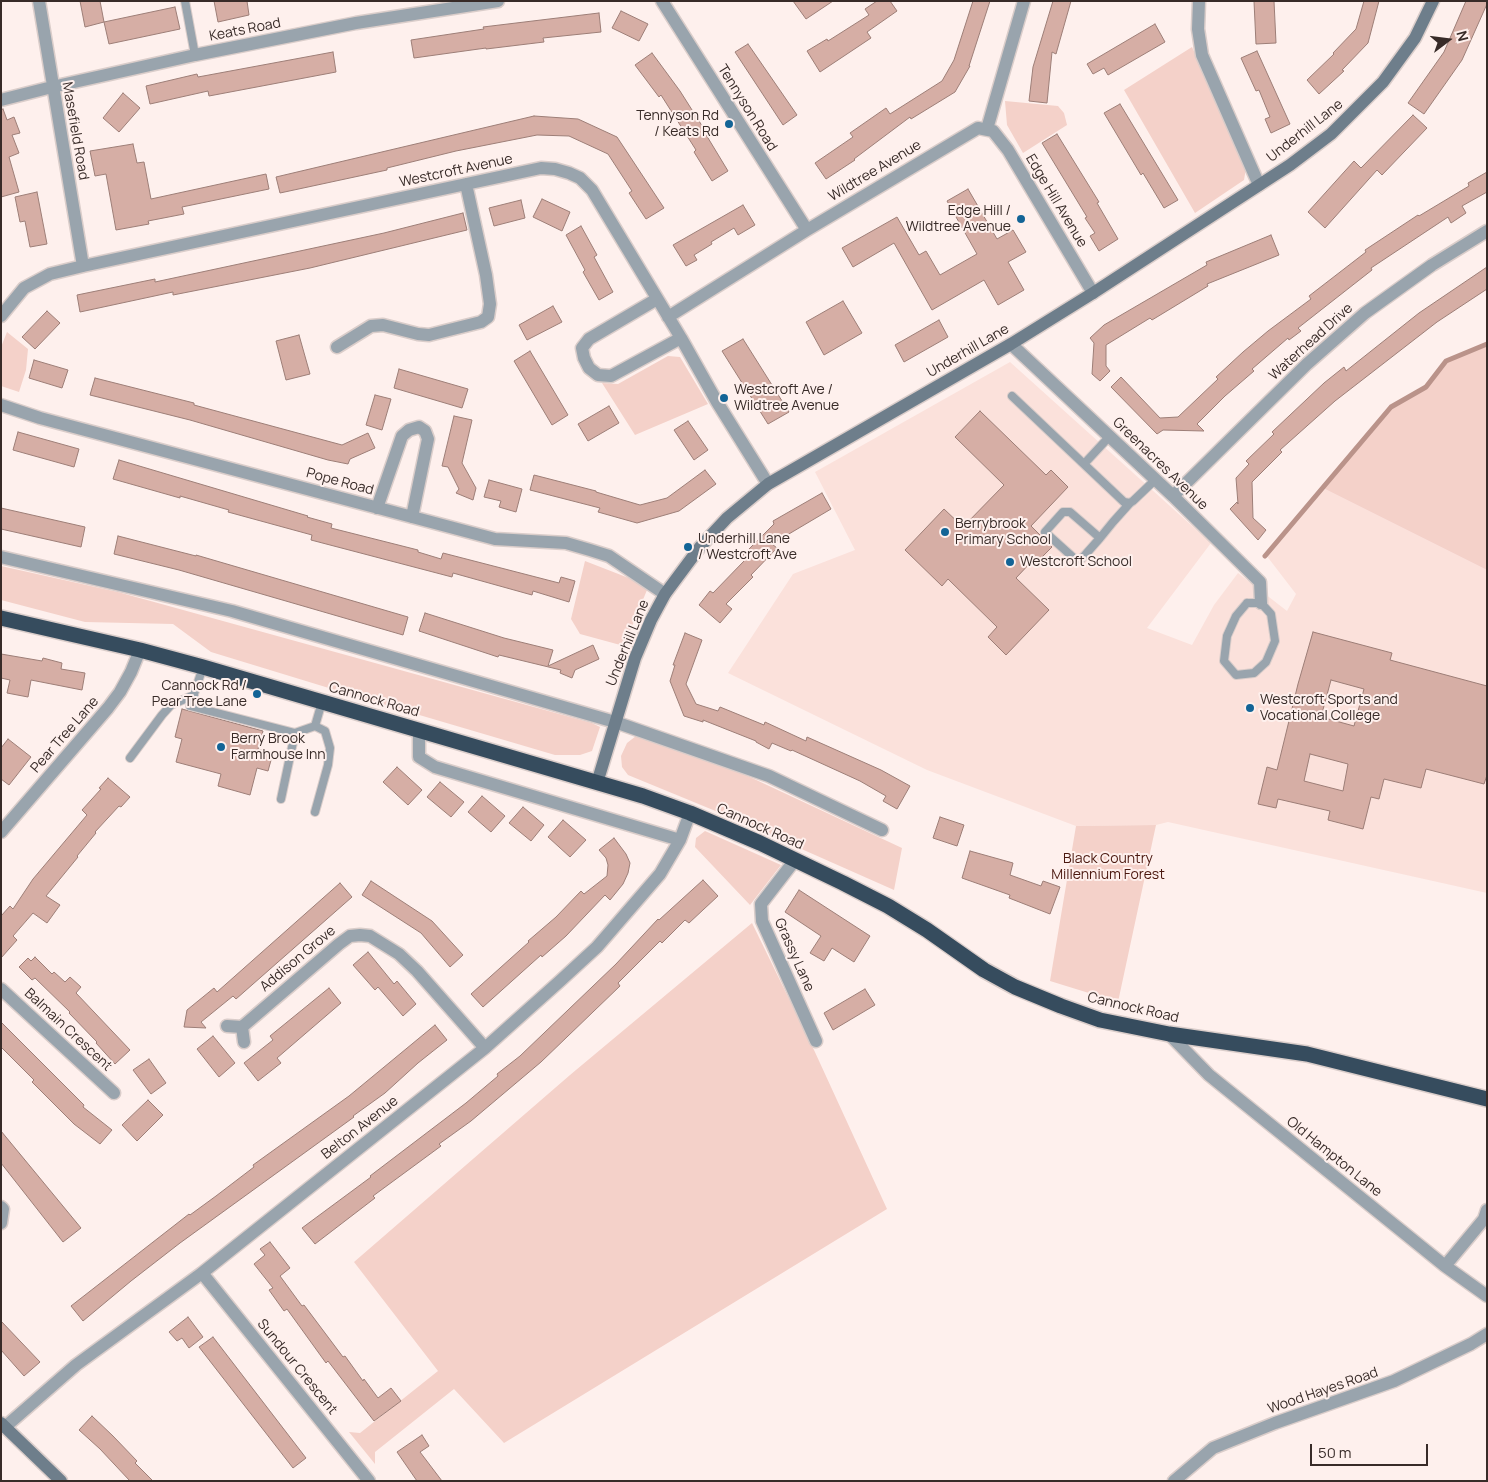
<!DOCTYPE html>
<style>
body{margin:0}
#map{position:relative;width:1488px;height:1482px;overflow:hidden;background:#fef0ed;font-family:Manrope,sans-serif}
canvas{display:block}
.frame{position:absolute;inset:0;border:2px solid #382b28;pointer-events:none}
.north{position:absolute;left:1423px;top:15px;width:50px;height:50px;-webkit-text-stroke:4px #fef0ed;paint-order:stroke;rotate:75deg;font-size:14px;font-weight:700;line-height:20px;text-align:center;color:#382b28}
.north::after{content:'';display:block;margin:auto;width:18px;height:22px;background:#382b28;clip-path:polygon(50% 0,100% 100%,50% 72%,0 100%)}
.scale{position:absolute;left:1310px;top:1444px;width:118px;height:22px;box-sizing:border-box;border:2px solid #382b28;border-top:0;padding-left:6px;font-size:15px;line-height:18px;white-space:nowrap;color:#382b28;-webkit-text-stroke:4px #fef0ed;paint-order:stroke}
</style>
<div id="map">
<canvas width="1488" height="1482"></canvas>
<div class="frame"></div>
<div class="north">N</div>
<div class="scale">50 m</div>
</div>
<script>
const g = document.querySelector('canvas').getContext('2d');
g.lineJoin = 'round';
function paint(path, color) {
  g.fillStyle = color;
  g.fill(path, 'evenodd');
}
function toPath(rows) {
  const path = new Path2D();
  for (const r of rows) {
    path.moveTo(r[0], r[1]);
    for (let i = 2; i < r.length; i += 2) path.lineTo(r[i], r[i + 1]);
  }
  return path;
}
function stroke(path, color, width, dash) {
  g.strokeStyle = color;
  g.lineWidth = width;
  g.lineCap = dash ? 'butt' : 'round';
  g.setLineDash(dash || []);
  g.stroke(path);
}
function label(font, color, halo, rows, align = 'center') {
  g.font = font + ' Manrope,sans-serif';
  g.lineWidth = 4;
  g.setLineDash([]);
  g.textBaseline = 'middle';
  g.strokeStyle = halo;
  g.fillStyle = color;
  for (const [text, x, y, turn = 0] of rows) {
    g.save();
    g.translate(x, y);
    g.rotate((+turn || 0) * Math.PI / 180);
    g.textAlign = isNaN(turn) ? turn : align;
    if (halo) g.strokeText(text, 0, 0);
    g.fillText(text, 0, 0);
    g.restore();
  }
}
paint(toPath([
 [1010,362,1211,543,1147,628,1192,645,1214,605,1238,573,1287,611,1296,594,1266,555,1323,488,1487,570,1487,893,1168,822,1156,825,1076,826,927,770,728,673,793,574,855,550,815,472]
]), '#fbe1db');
paint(toPath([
 [1192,47,1246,168,1244,180,1195,213,1124,90],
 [1005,101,1058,106,1064,113,1067,125,1023,153,1007,125],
 [7,332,28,349,26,370,19,392,1,386,1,347],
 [1487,344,1487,570,1323,488,1391,407,1426,387,1446,361],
 [668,356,680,357,708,404,635,435,602,383,618,384],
 [585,561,639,582,647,590,624,646,580,634,571,619],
 [1,566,118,592,592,723,600,727,592,751,580,755,555,755,355,696,211,652,173,624,85,622,1,600],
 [636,736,672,746,737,771,902,848,894,890,718,812,628,775,622,767,621,756,627,743],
 [1156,825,1118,1002,1050,981,1076,826],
 [705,831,781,865,750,905,695,847,696,838],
 [752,923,814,1050,887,1209,504,1443,454,1389,375,1452,375,1464,349,1432,360,1433,438,1371,354,1262,570,1075]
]), '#f4d1c9');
stroke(toPath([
 [1265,556,1391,407,1426,387,1446,361,1487,344]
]), '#ba938a', 5);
const building = toPath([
 [80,1,100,1,104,22,85,27,80,1],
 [214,1,247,1,249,15,218,22,214,1],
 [793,1,833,1,806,19,793,1],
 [877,1,890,1,897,11,867,32,871,38,820,72,807,51,827,39,828,41,869,15,865,9,877,1],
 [973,1,990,1,969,66,970,66,955,92,911,119,910,117,854,159,855,160,826,179,815,163,853,137,850,133,886,108,890,114,942,81,954,60,973,1],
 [1053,1,1071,1,1056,54,1052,52,1047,103,1029,101,1033,67,1053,1],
 [1254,1,1274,1,1276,43,1256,44,1254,1],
 [1364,1,1379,1,1368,43,1342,70,1344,71,1319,94,1307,80,1334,54,1333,53,1356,29,1364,1],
 [1466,1,1487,1,1487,4,1462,60,1424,114,1408,103,1444,52,1466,1],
 [175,7,180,29,109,44,104,22,175,7],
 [621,11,648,24,639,41,612,28,621,11],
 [599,13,601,32,543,38,544,42,486,49,486,48,414,58,411,40,484,29,483,27,599,13],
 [1155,24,1165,42,1108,75,1104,68,1093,74,1087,64,1155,24],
 [748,44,797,115,783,125,735,52,748,44],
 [1257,51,1290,124,1271,133,1265,119,1270,117,1259,90,1256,91,1241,58,1257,51],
 [333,52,336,72,209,96,208,91,150,104,146,86,197,74,198,77,333,52],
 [652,53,680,91,706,132,705,133,728,171,712,181,694,152,696,150,661,95,659,97,635,65,652,53],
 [123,93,140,108,119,132,103,118,123,93],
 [1120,104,1178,200,1164,208,1143,173,1141,175,1104,113,1120,104],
 [3,109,7,120,14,117,20,133,12,135,19,153,9,157,19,192,1,197,1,110,3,109],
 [1413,115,1427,128,1382,175,1377,170,1325,228,1308,212,1354,161,1361,168,1413,115],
 [534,116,578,119,617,137,664,208,646,219,629,193,632,191,608,154,569,136,537,135,456,151,387,168,387,170,280,193,276,177,534,116],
 [1057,134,1099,202,1097,203,1118,239,1099,251,1090,236,1095,233,1085,218,1087,217,1042,143,1057,134],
 [133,144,137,163,144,162,151,199,266,174,269,189,182,207,184,214,148,221,149,224,116,230,106,174,95,176,90,151,133,144],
 [1487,172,1487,192,1462,206,1466,213,1451,223,1448,217,1371,268,1372,270,1298,328,1301,331,1289,340,1288,338,1252,369,1254,371,1225,396,1197,424,1204,431,1163,430,1157,434,1111,387,1121,377,1160,418,1178,417,1218,379,1216,377,1243,352,1268,331,1311,299,1309,296,1366,252,1365,250,1418,215,1419,216,1469,186,1468,183,1487,172],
 [968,189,997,239,1013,230,1026,252,1008,262,1024,290,998,305,984,280,932,310,894,243,853,267,842,248,897,217,919,255,926,251,940,275,977,254,947,201,968,189],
 [37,192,47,244,30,247,25,221,20,222,15,197,37,192],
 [542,199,570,212,562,231,533,217,542,199],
 [521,200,525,218,494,226,489,208,521,200],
 [743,205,755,225,738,235,734,228,711,242,712,244,694,255,697,260,686,266,673,245,743,205],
 [463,213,467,230,310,268,173,295,173,292,80,312,77,295,155,279,155,282,384,233,463,213],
 [581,226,597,255,594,257,613,292,599,300,583,272,585,270,566,235,581,226],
 [1271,235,1279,255,1207,284,1208,286,1152,320,1150,318,1106,345,1106,366,1110,371,1100,381,1092,374,1094,343,1090,338,1104,325,1207,265,1206,262,1271,235],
 [1487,267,1487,289,1437,322,1335,401,1280,450,1282,452,1252,482,1253,518,1266,530,1258,540,1230,509,1237,502,1238,504,1236,478,1249,464,1246,461,1274,434,1272,432,1324,383,1344,367,1346,371,1419,313,1487,267],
 [843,301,862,333,824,355,806,322,843,301],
 [553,306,562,322,527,340,519,325,553,306],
 [47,311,60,323,35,349,22,337,47,311],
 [939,320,948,337,904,362,895,345,939,320],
 [299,335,310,374,286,380,276,341,299,335],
 [743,339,789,412,768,424,722,351,743,339],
 [530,351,568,415,552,425,514,361,530,351],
 [34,360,68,370,62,388,29,378,34,360],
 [399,369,468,389,462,408,394,388,399,369],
 [95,378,194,403,194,405,342,445,368,433,375,448,350,459,348,464,328,460,190,420,90,395,95,378],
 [375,395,391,399,382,430,366,425,375,395],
 [609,406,619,423,588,441,578,424,609,406],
 [980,411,1046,475,1051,470,1068,487,1031,526,1052,547,1036,563,1033,560,1016,578,1049,610,1006,655,988,637,997,627,948,579,942,586,905,550,944,509,963,527,1004,485,955,437,980,411],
 [454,416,472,420,462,463,476,488,473,500,456,493,459,489,448,467,442,466,454,416],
 [688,421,708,450,694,460,674,430,688,421],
 [18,432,79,449,74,467,13,450,18,432],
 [119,460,308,516,307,517,332,524,331,528,418,550,418,552,441,559,443,553,559,583,561,577,575,581,569,602,533,591,532,595,453,573,452,577,311,540,312,535,228,512,229,510,180,496,180,498,113,479,119,460],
 [705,470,716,484,679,511,637,523,598,512,600,508,530,490,534,475,596,491,596,492,640,505,667,498,705,470],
 [489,480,522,489,516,512,499,507,501,501,484,497,489,480],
 [822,493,831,509,772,544,777,548,751,575,753,577,726,604,732,609,720,623,699,605,710,591,713,593,744,561,740,558,774,524,773,521,822,493],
 [1,508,85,527,81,547,1,529,1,508],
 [118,536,196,556,196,555,408,617,403,635,179,570,114,554,118,536],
 [425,613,504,638,553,650,548,666,593,645,599,659,575,670,572,678,560,673,561,670,499,655,498,657,419,631,425,613],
 [1313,632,1392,653,1390,660,1487,686,1487,775,1484,784,1426,769,1421,788,1384,779,1379,799,1371,797,1363,829,1328,820,1330,811,1278,799,1276,808,1258,804,1267,767,1277,770,1298,684,1313,632],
 [1331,680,1364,689,1354,726,1321,717,1331,680],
 [1310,754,1348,764,1343,791,1304,781,1310,754],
 [685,633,702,640,686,684,696,704,718,711,720,707,764,725,765,722,806,741,807,737,881,770,910,786,897,809,883,801,886,796,860,781,792,750,791,751,772,743,769,749,756,742,756,741,703,720,703,722,684,716,670,681,675,665,673,665,685,633],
 [1,654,42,661,43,658,62,663,61,669,85,673,82,690,31,680,28,697,7,693,10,680,1,678,1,654],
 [182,709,263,731,258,749,273,753,268,771,257,768,250,795,218,786,221,774,176,762,182,739,175,737,182,709],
 [8,739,31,757,9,785,1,779,1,748,8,739],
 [397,767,422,790,408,805,383,782,397,767],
 [108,778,130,797,121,807,119,806,95,832,96,833,77,856,78,857,46,896,60,905,47,923,33,913,13,936,17,940,1,958,1,916,10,906,13,909,33,879,87,815,82,810,101,789,99,788,108,778],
 [440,782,464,802,451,817,427,797,440,782],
 [482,796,505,816,491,832,468,812,482,796],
 [523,807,544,825,531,841,509,823,523,807],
 [940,817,964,825,957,846,933,838,940,817],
 [563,820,586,840,570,857,548,837,563,820],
 [614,838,626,854,630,863,628,873,623,884,610,900,605,895,566,936,542,957,541,955,483,1007,471,994,529,942,528,941,556,917,581,891,584,894,607,876,608,865,606,858,599,850,614,838],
 [970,851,1013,863,1010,875,1041,886,1043,881,1060,887,1050,914,1009,898,1010,895,962,878,970,851],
 [703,880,718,896,689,923,685,920,662,943,660,941,618,983,620,986,541,1062,471,1121,439,1144,441,1146,373,1196,375,1198,315,1244,302,1228,371,1177,370,1176,466,1103,498,1076,497,1074,520,1056,616,964,658,919,659,920,703,880],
 [371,881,432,921,463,955,450,967,421,933,362,895,371,881],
 [340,883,352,897,236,999,233,996,201,1022,206,1028,184,1027,187,1010,214,988,217,992,340,883],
 [799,890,870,936,854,962,832,948,824,961,810,953,821,936,785,912,799,890],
 [368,952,394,984,397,981,416,1004,403,1016,378,987,375,990,353,965,368,952],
 [35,957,52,974,54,972,65,982,70,977,81,987,76,993,130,1050,115,1064,96,1043,97,1042,69,1013,70,1012,35,978,32,980,19,967,28,958,31,961,35,957],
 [329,988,341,1003,277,1058,281,1063,258,1081,244,1063,273,1040,270,1036,329,988],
 [865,989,875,1005,833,1030,824,1013,865,989],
 [1,1022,84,1105,83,1107,112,1130,100,1144,74,1124,32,1082,34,1080,1,1047,1,1022],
 [435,1025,447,1040,418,1063,385,1093,353,1116,354,1117,180,1243,131,1281,83,1321,71,1306,189,1214,190,1215,216,1196,254,1167,253,1165,349,1096,435,1025],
 [213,1036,235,1063,219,1077,197,1049,213,1036],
 [149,1059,166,1083,151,1094,133,1070,149,1059],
 [148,1100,163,1115,137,1141,122,1125,148,1100],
 [1,1131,81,1228,63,1242,1,1163,1,1131],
 [270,1242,290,1268,280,1276,302,1306,304,1305,343,1357,345,1356,363,1381,364,1379,378,1398,391,1388,401,1401,374,1421,328,1361,326,1363,287,1309,284,1311,269,1290,273,1288,254,1264,265,1255,260,1249,270,1242],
 [188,1317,203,1337,189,1348,182,1338,177,1341,169,1332,188,1317],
 [1,1321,40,1362,24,1376,1,1350,1,1321],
 [213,1337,306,1458,293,1468,199,1347,213,1337],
 [92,1416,113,1436,137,1461,135,1463,153,1481,130,1481,100,1449,79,1430,92,1416],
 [422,1435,429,1446,420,1452,442,1481,417,1481,397,1452,422,1435]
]);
paint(building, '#d6aea5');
stroke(building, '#9d7e77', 1);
const lane = toPath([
 [185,1,195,55],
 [1012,396,1124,502,1130,503,1133,501,1155,480],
 [1084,464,1109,437],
 [1100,538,1070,512,1063,512,1045,532,1076,560,1081,559,1085,555,1100,538,1113,522,1130,503],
 [1247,603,1261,603,1271,614,1275,641,1266,662,1254,673,1236,675,1224,661,1227,636,1236,616,1247,603],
 [203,667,190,706,295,733,315,726,322,702],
 [315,726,325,731,330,748,328,765,315,812],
 [130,758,162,715,171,705,194,695],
 [281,799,295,733]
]);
const street = toPath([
 [39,1,83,266],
 [662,1,807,230],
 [1199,1,1198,29,1202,55,1259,185],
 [1,100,52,87,195,55,356,23,498,1],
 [987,129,1024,1],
 [657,299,589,339,582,348,584,358,589,368,598,375,611,376,681,338],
 [1,316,24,288,50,274,83,266,541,168,555,169,569,173,580,178,592,190,681,338,717,402,768,484],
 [668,317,807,230,978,128,993,131,1008,150,1093,293],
 [1011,344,1173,496,1260,582,1261,603],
 [337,347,371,326,383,325,418,334,429,335,481,322,488,317,490,304,486,275,466,184],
 [1,405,40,418,495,539,566,543,590,550,609,556,665,594],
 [1173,496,1307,364,1365,313,1432,265,1487,231],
 [377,508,402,436,409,430,419,427,425,431,428,439,412,517],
 [1,557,232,611,615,722,769,776,882,830],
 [419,730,419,757,435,767,680,840],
 [1,832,108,708,120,692,131,672,140,650],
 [795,860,761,904,762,921,816,1041],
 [1,989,114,1093],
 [227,1026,242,1027,244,1042],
 [242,1027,339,944,350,936,360,935,370,936,399,954,417,971,485,1048],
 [1169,1034,1209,1075,1445,1266,1487,1296],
 [1,1207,3,1209,1,1223],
 [1445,1266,1484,1219,1487,1210],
 [202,1273,369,1481],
 [5,1427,76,1365,202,1273,485,1048,560,981,597,947,660,874,680,840,690,813],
 [1174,1481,1213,1448,1275,1423,1394,1381,1471,1344,1487,1334]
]);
const secondary = toPath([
 [597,783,635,658,651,620,665,594,700,547,727,518,768,484,1011,344,1093,293,1290,165,1331,134,1383,82,1415,38,1433,1],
 [1,1423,61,1481]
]);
const highway = toPath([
 [1,618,140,650,203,667,643,796,690,813,760,843,843,883,888,906,927,930,984,970,1015,987,1061,1006,1100,1020,1169,1034,1307,1054,1487,1099]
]);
stroke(lane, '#dacdca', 10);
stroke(street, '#dacdca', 15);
stroke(secondary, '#dacdca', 15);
stroke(highway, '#dacdca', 18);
stroke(lane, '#99a4ad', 8);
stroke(street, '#99a4ad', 12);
stroke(secondary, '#6e7e8b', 12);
stroke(highway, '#364c5e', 15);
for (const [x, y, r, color] of [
 [729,124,5,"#136496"],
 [1021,219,5,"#136496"],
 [724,398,5,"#136496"],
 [945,532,5,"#136496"],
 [688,547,5,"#136496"],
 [1010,562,5,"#136496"],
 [257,694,5,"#136496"],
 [1250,708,5,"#136496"],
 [221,747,5,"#136496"]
]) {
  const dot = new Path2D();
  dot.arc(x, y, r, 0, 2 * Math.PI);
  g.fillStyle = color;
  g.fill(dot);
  stroke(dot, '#fef0ed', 2);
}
label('14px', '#382b28', '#fef0ed', [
 ["Keats Road",245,30,-11],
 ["Tennyson Road",747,108,58],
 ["Masefield Road",75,131,80],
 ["Underhill Lane",1305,131,-38],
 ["Westcroft Avenue",456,171,-12],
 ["Wildtree Avenue",875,171,-31],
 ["Edge Hill Avenue",1056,201,59],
 ["Waterhead Drive",1311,342,-42],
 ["Underhill Lane",968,351,-30],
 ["Greenacres Avenue",1160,464,44],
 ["Pope Road",340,482,15],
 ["Underhill Lane",628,643,-68],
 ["Cannock Road",374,700,16],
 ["Pear Tree Lane",65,735,-49],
 ["Cannock Road",760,827,24],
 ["Grassy Lane",794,955,66],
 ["Addison Grove",298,959,-40],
 ["Cannock Road",1133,1008,13],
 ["Balmain Crescent",68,1030,43],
 ["Belton Avenue",360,1128,-38],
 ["Old Hampton Lane",1334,1157,39],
 ["Sundour Crescent",297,1367,51],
 ["Wood Hayes Road",1323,1391,-19]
]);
label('14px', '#382b28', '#fef0ed', [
 ["Tennyson Rd",719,116,"right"],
 ["/ Keats Rd",719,132,"right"],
 ["Edge Hill /",1011,211,"right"],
 ["Wildtree Avenue",1011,227,"right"],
 ["Westcroft Ave /",734,390],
 ["Wildtree Avenue",734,406],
 ["Berrybrook",955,524],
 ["Primary School",955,540],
 ["Underhill Lane",698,539],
 ["/ Westcroft Ave",698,555],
 ["Westcroft School",1020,562],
 ["Cannock Rd /",247,686,"right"],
 ["Pear Tree Lane",247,702,"right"],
 ["Westcroft Sports and",1260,700],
 ["Vocational College",1260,716],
 ["Berry Brook",231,739],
 ["Farmhouse Inn",231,755]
], 'left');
label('14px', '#4b180f', '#fef0ed', [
 ["Black Country",1108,859],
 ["Millennium Forest",1108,875]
]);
</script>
